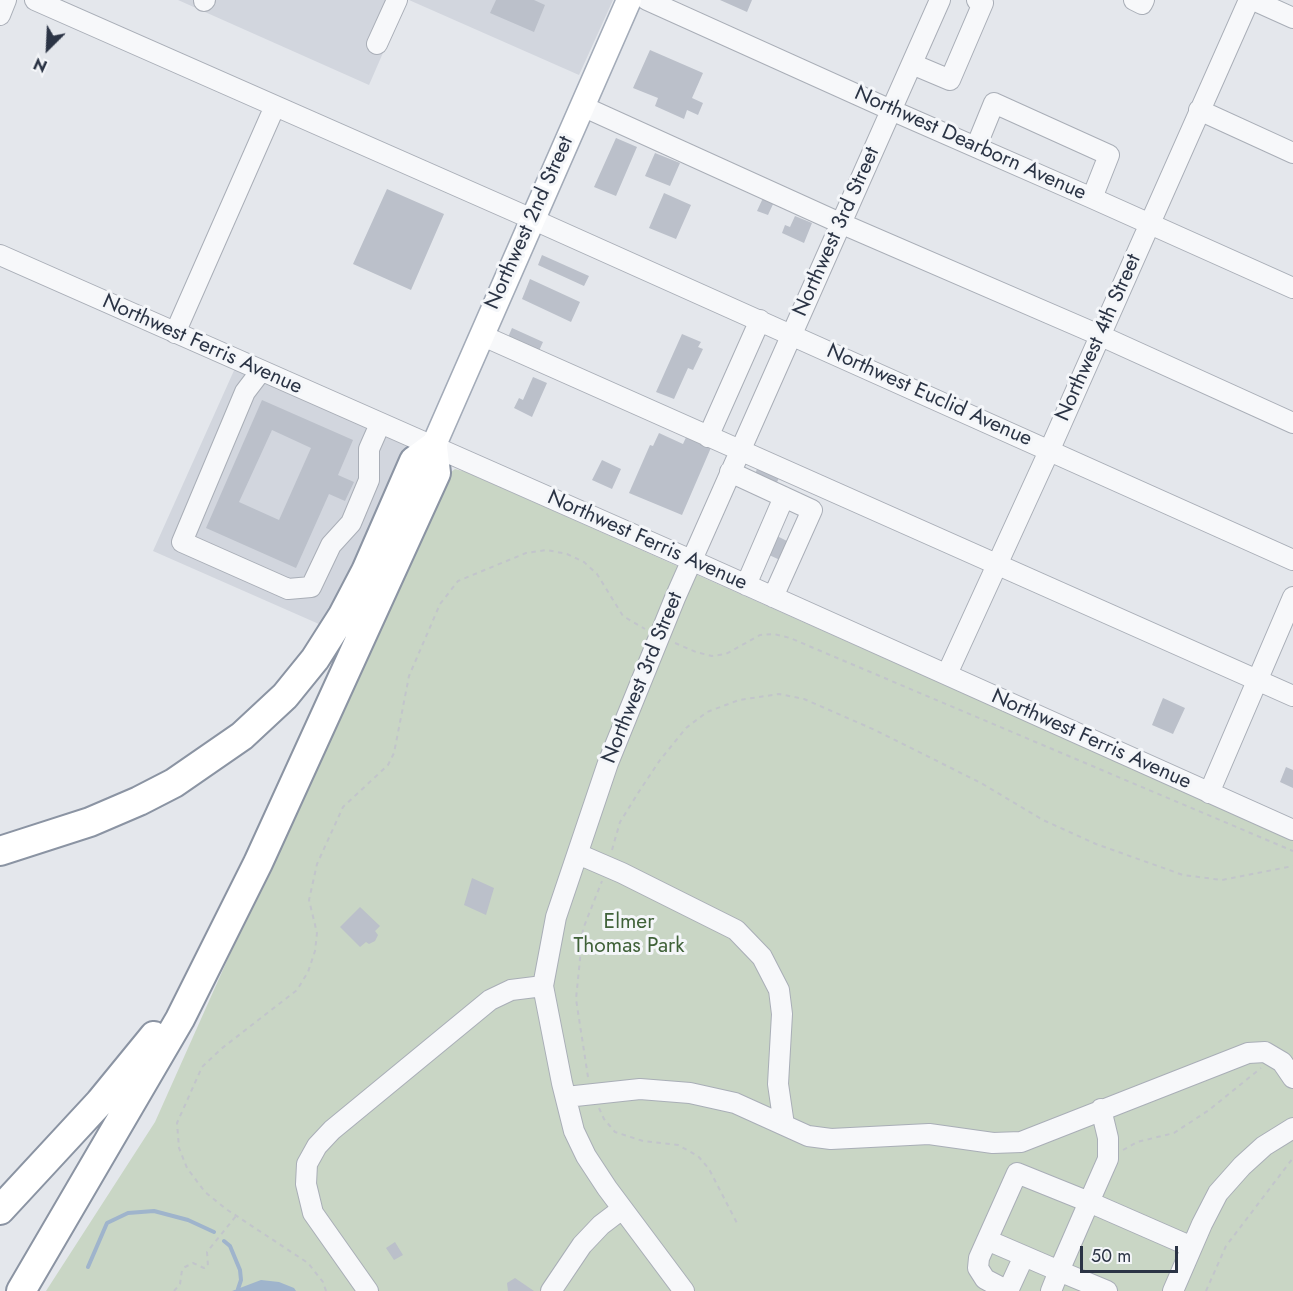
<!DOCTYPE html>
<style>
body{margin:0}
#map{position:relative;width:1293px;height:1291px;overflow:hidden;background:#e4e7ec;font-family:Jost,sans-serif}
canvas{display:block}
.north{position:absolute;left:18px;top:18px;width:60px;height:60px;-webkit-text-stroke:4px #f4f6f9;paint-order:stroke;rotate:204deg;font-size:16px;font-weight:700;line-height:24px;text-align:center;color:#2b3445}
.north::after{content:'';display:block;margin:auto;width:21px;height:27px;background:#2b3445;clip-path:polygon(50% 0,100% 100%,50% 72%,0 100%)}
.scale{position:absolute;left:1080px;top:1246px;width:98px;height:27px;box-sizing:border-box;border:3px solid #2b3445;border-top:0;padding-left:8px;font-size:18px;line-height:21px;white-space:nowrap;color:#2b3445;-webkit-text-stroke:4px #f4f6f9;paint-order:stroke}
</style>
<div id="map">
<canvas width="1293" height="1291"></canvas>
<div class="north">N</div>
<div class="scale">50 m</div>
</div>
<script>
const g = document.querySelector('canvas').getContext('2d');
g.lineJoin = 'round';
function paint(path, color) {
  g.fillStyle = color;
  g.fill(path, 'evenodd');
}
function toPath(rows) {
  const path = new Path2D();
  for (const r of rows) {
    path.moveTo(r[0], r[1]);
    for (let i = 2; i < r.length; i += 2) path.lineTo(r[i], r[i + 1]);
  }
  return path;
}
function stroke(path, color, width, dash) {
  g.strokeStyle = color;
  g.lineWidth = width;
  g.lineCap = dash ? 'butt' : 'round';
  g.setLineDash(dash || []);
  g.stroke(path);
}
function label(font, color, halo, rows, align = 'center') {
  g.font = font + ' Jost,sans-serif';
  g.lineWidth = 6;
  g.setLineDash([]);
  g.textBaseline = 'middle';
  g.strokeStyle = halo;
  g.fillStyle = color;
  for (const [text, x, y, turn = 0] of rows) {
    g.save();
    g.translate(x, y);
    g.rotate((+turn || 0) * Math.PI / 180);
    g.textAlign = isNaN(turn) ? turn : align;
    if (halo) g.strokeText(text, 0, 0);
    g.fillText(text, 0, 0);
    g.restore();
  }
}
paint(toPath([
 [178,0,406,0,369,85],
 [409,0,613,0,579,75],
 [236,366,408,447,371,541,328,628,153,551]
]), '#d2d6de');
paint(toPath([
 [455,469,466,472,1293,840,1293,1291,46,1291,155,1122,442,479]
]), '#c9d6c5');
paint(toPath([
 [261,1280,279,1282,294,1288,296,1291,232,1291]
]), '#9fb4cc');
stroke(toPath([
 [224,1241,230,1246,240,1270,241,1280,238,1289],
 [88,1267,107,1223,128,1213,154,1211,188,1220,214,1232]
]), '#9fb4cc', 4);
paint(toPath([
 [496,0,534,0,545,5,534,32,490,13],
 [720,0,752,0,747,12],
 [650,50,703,73,692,98,703,103,698,115,687,110,684,119,655,106,658,98,633,88],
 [616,138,637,147,616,196,594,187],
 [655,153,680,163,670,186,645,176],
 [387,189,444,214,411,290,353,264],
 [664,193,691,205,676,239,649,228],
 [763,198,774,202,768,215,757,211],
 [795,216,812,223,804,243,782,233,785,225,790,227],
 [542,255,589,276,584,286,538,265],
 [530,279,580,302,571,322,522,299],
 [512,328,543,342,537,355,506,342],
 [682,334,701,342,698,347,703,349,693,370,688,368,674,399,656,392],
 [533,377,547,383,532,417,514,408,519,398,523,400],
 [262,400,353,440,338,475,354,482,345,501,329,494,296,568,206,528],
 [272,430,311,448,279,520,239,502],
 [659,433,683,444,688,433,713,443,682,515,629,493,650,445,653,446],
 [602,460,621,469,612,489,592,480],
 [759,462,782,472,776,484,755,475],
 [775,535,789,542,780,560,767,554],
 [1163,698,1185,708,1173,734,1152,725],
 [1286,767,1293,770,1293,788,1280,782],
 [472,878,494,888,486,915,464,905],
 [360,907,380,926,375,931,378,935,375,941,369,944,366,942,360,947,340,927],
 [395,1242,403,1255,394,1260,386,1248],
 [515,1278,534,1291,508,1291,507,1283]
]), '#bbc0ca');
const minor = toPath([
 [35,0,532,219,1293,560],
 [647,0,891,110,1092,198,1293,288],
 [1134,0,1142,4,1144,0],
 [1253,0,1293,18],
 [204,1,205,0],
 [0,15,6,0],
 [377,44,397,0],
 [912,64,950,80,983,3,977,0],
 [582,106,840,223,1099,335,1293,423],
 [1199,110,1293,153],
 [976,147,994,103,1109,155,1092,198],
 [0,255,691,560,1293,830],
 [175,333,275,106],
 [481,335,1293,696],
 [261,371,245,392,182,542,288,589,311,587,331,545,351,523,369,480,369,449,380,424],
 [708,437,760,320],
 [730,472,812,510,773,597],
 [746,585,784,497],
 [947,674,1050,449,1249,0],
 [1209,793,1293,597],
 [578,854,622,873,736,930,762,957,779,990,782,1014,778,1084,784,1125],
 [566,1097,640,1089,690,1093,735,1103,808,1136,831,1139,929,1134,993,1143,1021,1142,1248,1053,1265,1052,1282,1062,1293,1078],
 [1101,1109,1108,1138,1108,1159,1089,1202,1192,1247],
 [987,1240,979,1258,978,1268,985,1279,1008,1291],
 [368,1291,313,1213,306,1184,307,1164,317,1146,332,1130,490,1000,511,990,543,986],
 [551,1291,582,1245,601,1225,622,1209],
 [684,1291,607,1188,586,1156,574,1131,562,1083,543,986,556,917,608,763,675,598,940,0],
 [1008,1291,1024,1256],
 [1051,1291,1059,1271,1089,1202,1017,1173,987,1240,1059,1271,1107,1291],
 [1173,1291,1202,1224,1218,1193,1242,1166,1264,1146,1293,1128]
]);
const major = toPath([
 [433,447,629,0]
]);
const highway = toPath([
 [0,851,90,822,139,801,174,783,242,736,285,696,315,659,343,615,366,571,414,461,433,447,436,473,258,863,180,1019,21,1291],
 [0,1210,100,1102,154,1036]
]);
stroke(minor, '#a9aeb7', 22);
stroke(major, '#a3abb8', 27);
stroke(highway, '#8b94a3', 32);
stroke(toPath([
 [675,643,696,652,712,656,726,654,760,635,774,634,790,638,1293,851],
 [612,850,620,822,640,790,660,760,686,728,707,712,739,700,779,694,804,699,875,730,981,783,1043,820,1096,844,1183,875,1222,880,1293,866],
 [588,1077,576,999,583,929,602,881],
 [599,1108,604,1119,615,1132,643,1141,678,1145,698,1156,709,1169,738,1225],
 [1123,1150,1137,1142,1174,1133,1209,1110,1261,1068],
 [174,1291,180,1284,182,1270,185,1267,193,1263,204,1268,208,1266,207,1252,236,1216],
 [326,1291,323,1282,308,1263,226,1209,205,1192,187,1168,179,1148,177,1123,202,1067,221,1049,297,990,308,972,315,951,317,933,309,900,317,864,343,807,388,765,394,753,409,676,440,604,458,581,526,553,547,550,567,554,584,562,597,574,623,616,645,629],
 [1206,1291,1226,1246,1293,1158]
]), '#c2c5cb', 2, [4.5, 4.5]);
stroke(minor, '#f7f8fa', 20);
stroke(major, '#fff', 24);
stroke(highway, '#fff', 28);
label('21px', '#2b3445', '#f4f6f9', [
 ["Northwest Dearborn Avenue",970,144,24],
 ["Northwest 2nd Street",530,223,-66],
 ["Northwest 3rd Street",837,232,-66],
 ["Northwest 4th Street",1099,338,-66],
 ["Northwest Ferris Avenue",202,345,24],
 ["Northwest Euclid Avenue",929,396,24],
 ["Northwest Ferris Avenue",647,541,24],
 ["Northwest 3rd Street",643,678,-68],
 ["Northwest Ferris Avenue",1091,740,24]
]);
label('21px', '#3f6138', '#f4f6f9', [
 ["Elmer",629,923],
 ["Thomas Park",629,947]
]);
</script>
